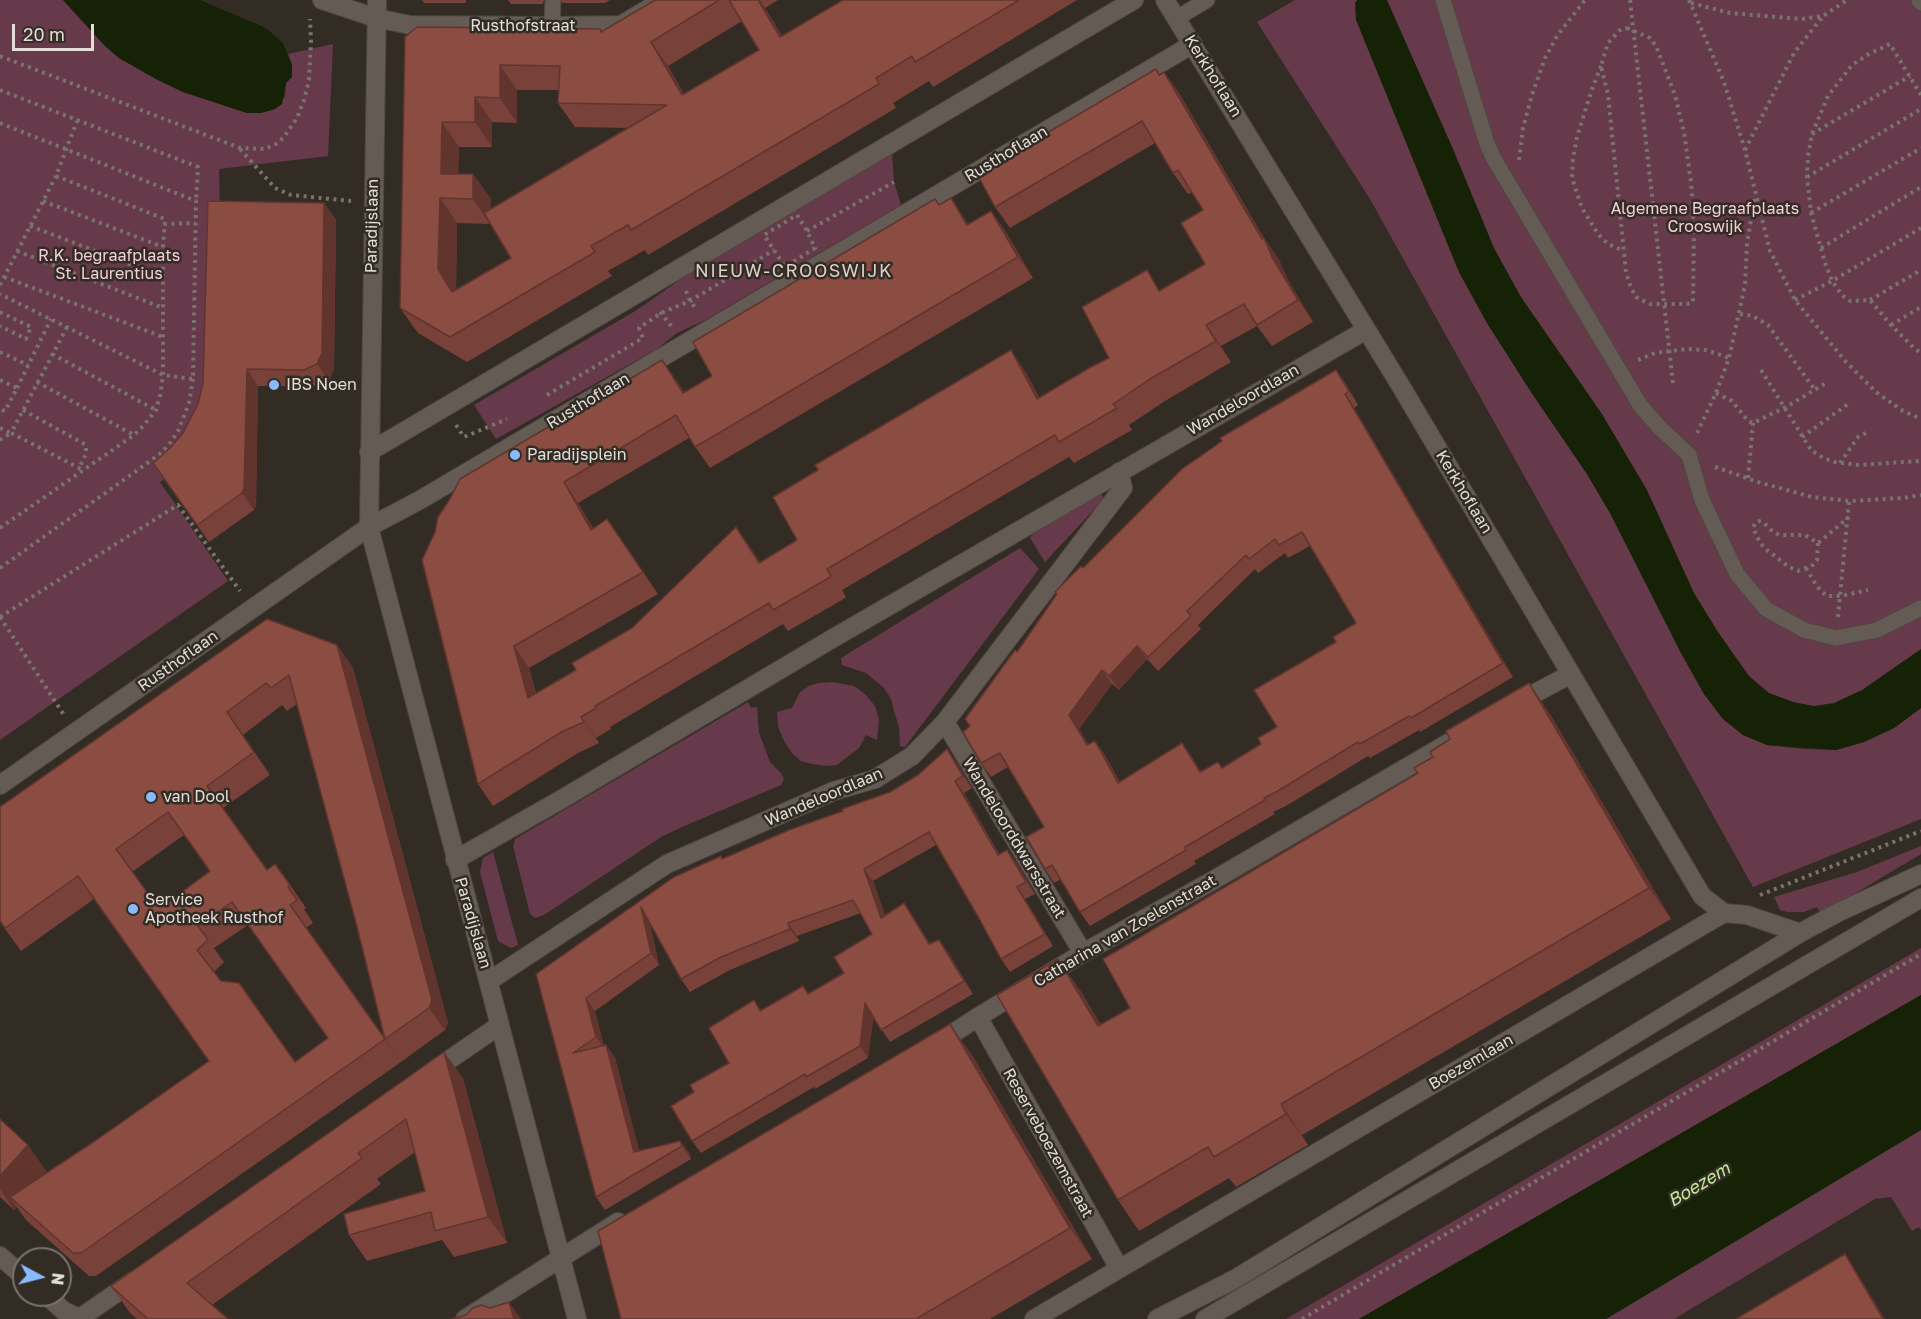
<!DOCTYPE html>
<style>
body{margin:0}
#map{position:relative;width:1921px;height:1319px;overflow:hidden;background:#332c25;font-family:"Golos Text",sans-serif}
canvas{display:block}
.north{position:absolute;left:12px;top:1247px;width:60px;height:60px;box-sizing:border-box;background:#332c25;border:2px solid #79736d;border-radius:50%;rotate:97deg;font-size:16px;font-weight:700;line-height:24px;text-align:center;color:#e2ddd9}
.north::after{content:'';display:block;margin:auto;width:21px;height:27px;background:#8abafc;clip-path:polygon(50% 0,100% 100%,50% 72%,0 100%)}
.scale{position:absolute;left:12px;top:24px;width:82px;height:27px;box-sizing:border-box;border:3px solid #e2ddd9;border-top:0;padding-left:8px;font-size:18px;line-height:21px;white-space:nowrap;color:#e2ddd9;-webkit-text-stroke:4px #332c25;paint-order:stroke}
</style>
<div id="map">
<canvas width="1921" height="1319"></canvas>
<div class="north">N</div>
<div class="scale">20 m</div>
</div>
<script>
const g = document.querySelector('canvas').getContext('2d');
g.lineJoin = 'round';
function paint(path, color) {
  g.fillStyle = color;
  g.fill(path, 'evenodd');
}
function toPath(rows) {
  const path = new Path2D();
  for (const r of rows) {
    path.moveTo(r[0], r[1]);
    for (let i = 2; i < r.length; i += 2) path.lineTo(r[i], r[i + 1]);
  }
  return path;
}
function stroke(path, color, width, dash) {
  g.strokeStyle = color;
  g.lineWidth = width;
  g.lineCap = dash ? 'butt' : 'round';
  g.setLineDash(dash || []);
  g.stroke(path);
}
function label(font, color, halo, rows, align = 'center') {
  g.font = font + ' "Golos Text",sans-serif';
  g.lineWidth = 5;
  g.setLineDash([]);
  g.textBaseline = 'middle';
  g.strokeStyle = halo;
  g.fillStyle = color;
  for (const [text, x, y, turn = 0] of rows) {
    g.save();
    g.translate(x, y);
    g.rotate((+turn || 0) * Math.PI / 180);
    g.textAlign = isNaN(turn) ? turn : align;
    if (halo) g.strokeText(text, 0, 0);
    g.fillText(text, 0, 0);
    g.restore();
  }
}
paint(toPath([
 [0,0,63,0,105,46,119,58,156,79,183,92,247,113,261,113,275,109,285,97,286,83,292,77,292,65,288,54,333,44,328,156,219,169,220,218,215,400,173,473,160,482,228,581,0,740],
 [1295,0,1921,0,1921,674,1842,731,1749,714,1663,575,1454,215,1362,34,1459,272,1487,323,1533,395,1587,474,1610,513,1681,653,1704,694,1723,719,1743,735,1767,745,1802,749,1836,750,1864,742,1894,728,1921,708,1921,819,1753,887,1370,199,1257,22],
 [892,152,894,182,901,205,705,320,677,333,657,349,496,439,474,405,637,310,681,279],
 [1100,494,1103,496,1102,501,1045,562,1030,538,1034,533],
 [1020,548,1039,569,905,747,900,746,899,727,894,711,891,699,884,688,866,673,842,665,841,658],
 [832,682,854,686,865,694,875,706,879,720,877,740,866,735,859,748,837,765,827,766,812,764,801,761,792,753,784,741,778,726,777,712,792,708,800,692,809,686,818,683],
 [748,702,751,708,757,707,759,733,770,762,781,773,784,779,781,785,682,827,661,837,544,915,535,918,530,914,513,846,515,839],
 [1921,846,1921,854,1821,914,1817,907,1804,912,1787,912,1780,910,1774,897,1857,872],
 [493,852,518,945,511,948,498,941,480,872,483,858],
 [1921,948,1921,995,1359,1319,1286,1319],
 [1921,1130,1921,1230,1919,1227,1912,1231,1891,1197,1875,1199,1674,1319,1606,1319]
]), '#673a4b');
paint(toPath([
 [63,0,200,0,259,25,267,29,283,43,292,65,292,77,286,83,282,104,275,109,261,113,247,113,183,92,156,79,119,58,105,46],
 [1357,0,1387,0,1453,149,1494,248,1521,297,1602,414,1647,490,1694,593,1718,632,1749,676,1769,693,1793,702,1814,706,1834,703,1862,690,1921,649,1921,708,1894,728,1864,742,1836,750,1767,745,1743,735,1723,719,1704,694,1681,653,1610,513,1587,474,1533,395,1487,323,1459,272,1356,20,1355,3],
 [1921,995,1921,1130,1606,1319,1359,1319]
]), '#162205');
const lane = toPath([
 [1443,0,1487,144,1494,159,1640,405,1659,427,1689,455,1702,500,1737,574,1766,609,1804,630,1836,638,1877,630,1921,608],
 [1919,0,1921,3],
 [1177,18,1207,0],
 [552,26,553,0]
]);
const street = toPath([
 [322,0,376,18,410,25,552,26,621,25,663,0],
 [377,0,369,527,577,1319],
 [1165,0,1402,388,1702,896,1724,913,1747,915,1800,933],
 [369,452,1134,0],
 [1515,704,1571,674],
 [945,722,1083,953],
 [0,785,369,527,420,500,1193,44],
 [455,860,562,799,830,640,1366,330],
 [489,981,667,864,834,791,875,779,912,756,945,722,1123,488,1119,472],
 [978,1017,1119,1268],
 [935,1045,978,1017,1083,953,1212,881,1452,741],
 [430,1073,500,1025],
 [0,1256,24,1277],
 [46,1295,64,1311,81,1319],
 [80,1318,135,1280],
 [465,1319,618,1222],
 [1034,1319,1724,913]
]);
const secondary = toPath([
 [1157,1319,1235,1279,1800,933,1839,912,1921,874],
 [1205,1319,1921,898]
]);
stroke(lane, '#4f4843', 17);
stroke(street, '#4f4843', 20);
stroke(secondary, '#4f4843', 20);
stroke(toPath([
 [1630,0,1673,383],
 [1689,0,1724,82,1745,150,1770,251,1795,300,1846,362,1876,392,1903,411,1921,419],
 [1691,3,1730,13,1801,19,1823,16,1847,0],
 [1627,28,1650,38,1656,46,1675,95,1684,132,1691,182,1694,226,1693,302,1687,304,1650,304,1636,297,1631,288,1626,272,1608,95,1601,66,1608,43,1621,29,1627,28],
 [0,56,240,148,265,149,276,144,284,137,297,118,304,100,309,80,311,41,310,19],
 [1601,66,1591,92,1577,137,1573,158,1572,178,1582,208,1598,234,1608,244,1624,251],
 [0,90,198,167,196,201],
 [1921,95,1890,44,1869,54,1852,65,1828,96,1812,134,1808,156,1807,177,1811,213,1825,263,1832,281,1842,295,1850,301,1870,300,1891,325,1914,348,1921,353],
 [0,123,196,201,193,379,163,375,0,294],
 [1812,134,1910,76],
 [240,149,275,188,291,195,351,201],
 [1745,150,1794,53,1823,16],
 [1519,160,1523,128,1532,95,1545,58,1557,36,1585,0],
 [1807,177,1921,109],
 [43,201,163,247],
 [1811,213,1921,148],
 [797,215,807,231,815,248,785,267,764,235,797,215],
 [164,224,195,223],
 [30,226,163,277],
 [807,231,894,182],
 [1821,248,1921,187],
 [17,251,163,308],
 [4,277,163,337],
 [0,285,56,176],
 [686,291,690,301,697,310],
 [1795,300,1832,281,1921,228],
 [1870,300,1921,270],
 [0,312,31,327,26,339,0,326],
 [660,312,672,327],
 [1740,314,1753,316,1768,325,1815,390],
 [1891,325,1921,307],
 [67,327,11,433,83,470],
 [0,352,28,365],
 [52,354,156,410],
 [1638,360,1655,353,1687,349,1706,350,1729,358],
 [1761,370,1811,450,1823,458,1835,462,1859,465,1921,461],
 [0,380,17,388,5,411,0,409],
 [37,382,134,435],
 [17,388,51,319],
 [1716,393,1732,401,1748,421,1753,423,1786,407,1826,383],
 [547,395,643,338,639,328,661,313,690,301,774,250],
 [23,410,86,445,86,454,79,468],
 [456,425,464,437,507,419],
 [0,428,11,433,0,440],
 [1697,433,1716,393,1729,358,1745,285,1747,243,1755,197],
 [1802,437,1851,402],
 [1840,463,1858,437,1866,433],
 [1715,467,1758,482,1812,497,1849,501,1904,498,1921,495],
 [1748,478,1753,423],
 [0,528,134,435,144,425,156,410,160,396,163,375,163,247,165,219,56,176,77,121],
 [1818,543,1817,560,1813,565,1798,571,1789,567,1767,550,1760,543,1753,528,1755,523,1759,521,1764,523,1771,530,1779,535,1805,535,1818,543,1849,517],
 [0,568,160,454,171,442,178,431,189,403,193,379],
 [1806,568,1816,585,1822,592,1827,596,1841,596,1868,590],
 [0,617,178,505,240,591],
 [0,617,64,715],
 [1838,617,1849,501],
 [1760,895,1921,831],
 [1302,1319,1921,954]
]), '#79736d', 4, [3, 4.5]);
stroke(lane, '#645b54', 15);
stroke(street, '#645b54', 18);
stroke(secondary, '#645b54', 18);
paint(toPath([
 [422,0,466,0,466,3,424,3],
 [508,0,544,0,543,4,511,4],
 [560,0,610,0,605,3,563,3],
 [655,0,778,0,765,8,782,36,843,0,1077,0,933,87,929,81,893,103,896,108,648,255,645,250,608,271,612,276,467,362,418,333,400,308,405,37,602,32],
 [742,21,759,50,684,94,668,66],
 [517,90,558,90,558,103,575,127,627,128,490,209,491,199,473,174,458,174,459,147,492,147,492,122,517,123],
 [457,223,490,224,511,258,456,290],
 [1156,69,1160,75,1164,72,1179,93,1264,238,1279,260,1288,280,1313,322,1272,346,1257,326,1221,346,1231,362,1165,401,1129,425,1132,430,1074,463,1069,457,842,590,846,597,842,600,788,631,783,624,610,727,611,729,596,738,599,743,578,753,493,806,478,784,422,560,677,381,684,392,712,376,939,205,969,224,991,211,1006,232,1033,278,710,468,689,438,578,503,593,528,622,541,658,594,529,668,536,693,576,670,632,628,736,527,760,562,797,540,1025,371,1039,397,1109,358,1161,291,1205,264,1203,210,1192,192,1188,194,1173,173,1155,143,1010,228,995,207],
 [324,203,336,220,334,369,329,381,316,386,258,386,256,505,254,510,209,542,153,463,169,449,183,433],
 [1336,370,1346,384,1358,405,1354,408,1513,677,1420,732,1419,730,1370,758,1368,756,1286,806,1273,812,1275,814,1194,861,1196,864,1090,926,1080,912,1061,879,1054,883,1045,869,1044,827,1008,767,991,777,981,763,970,726,1017,652,1083,568],
 [1310,546,1356,623,1336,642,1277,727,1261,744,1222,767,1218,762,1201,772,1192,757,1120,782,1105,755,1095,741,1088,744,1079,729,1112,684,1119,690,1147,659,1158,671,1201,629,1198,625,1255,569,1258,573,1285,553,1288,558],
 [337,645,353,668,448,1023,445,1030,401,1062,385,1039,355,919,297,704,287,711,282,705,243,735,270,775,223,808,267,870,290,885,306,908,304,909,313,923,306,928,401,1062,96,1276,89,1276,26,1220,17,1207,14,1210,0,1197,0,1119,47,1172,95,1141,209,1061,94,899,21,951,0,922,0,807],
 [184,835,210,871,162,907,152,899,132,872],
 [248,925,328,1038,295,1062,221,981,214,972,224,962,214,948],
 [1550,714,1671,919,1302,1135,1308,1145,1236,1187,1229,1178,1139,1231,1118,1200,1080,990,1101,1025,1130,1008],
 [956,762,972,788,964,793,999,854,1007,850,1016,862,1035,894,1025,899,1053,946,1010,972,1001,959,980,920,936,845,873,881,885,915,904,903,930,944,948,952,973,994,890,1042,873,1017,868,1058,815,1089,814,1087,701,1153,692,1141,694,1092,729,1063,754,1000,761,1010,808,993,844,973,872,934,861,913,797,936,799,941,730,970,690,992,681,979,650,924,659,965,595,1011,604,1046,606,1045,615,1058,639,1151,680,1141,689,1153,691,1159,605,1210,596,1197,536,974,723,858,890,792],
 [972,1055,1092,1259,990,1319,621,1319],
 [463,1078,507,1243,454,1257,442,1240,367,1261,349,1235,425,1191,415,1152,377,1179,381,1184,212,1305,228,1319,137,1319,130,1313,111,1286]
]), '#784139');
paint(toPath([
 [758,0,760,0,765,8,798,62,780,37],
 [651,42,668,66,699,120,682,95],
 [500,65,517,90,517,123,500,98],
 [1164,72,1179,93,1264,239,1279,260,1288,280,1313,322,1298,300],
 [475,97,492,122,492,147,475,122],
 [442,122,459,147,458,198,441,174],
 [473,174,491,199,490,224,473,199],
 [440,198,457,223,456,294,452,292,438,269],
 [951,198,965,219,982,246,967,225],
 [324,203,336,220,334,369,329,381,317,364],
 [991,211,1006,232,1033,278,1018,257],
 [1206,325,1221,346,1231,362,1216,341],
 [1011,350,1025,371,1052,420,1037,399],
 [662,360,677,381,698,414,683,393],
 [247,369,258,386,256,505,254,510,242,493],
 [1336,370,1346,384,1358,405,1349,391],
 [1345,394,1354,408,1513,677,1503,663],
 [564,482,578,503,606,551,591,530],
 [736,527,751,548,773,584,759,563],
 [337,645,353,668,448,1023,445,1030,429,1008],
 [514,646,529,668,542,719,528,698],
 [1137,646,1147,659,1119,690,1109,676],
 [1102,670,1112,684,1079,729,1097,759,1087,745,1069,715],
 [1529,683,1550,714,1671,919,1649,888],
 [581,717,596,738,599,743,584,722],
 [1095,741,1105,755,1128,796,1118,783],
 [1182,743,1192,757,1210,786,1200,772],
 [947,749,956,762,972,788,963,776],
 [955,781,964,793,1006,868,998,855],
 [1007,850,1016,862,1035,894,1026,882],
 [864,869,873,881,890,930,881,918],
 [1017,887,1025,899,1053,946,1045,934],
 [904,903,913,916,938,957,929,944],
 [641,907,649,920,659,965,651,953],
 [788,923,797,936,799,941,790,929],
 [939,940,948,952,973,994,964,981],
 [1058,959,1080,990,1120,1057,1098,1026],
 [586,998,595,1011,605,1050,596,1037],
 [865,1003,874,1016,868,1058,860,1046],
 [950,1024,972,1055,1092,1259,1070,1228],
 [606,1045,615,1058,643,1165,634,1152],
 [444,1052,463,1078,507,1243,488,1217],
 [1281,1104,1302,1135,1308,1145,1286,1114],
 [680,1141,689,1153,691,1159,682,1146],
 [28,1145,47,1172,10,1197,17,1207,14,1210,0,1189,0,1176],
 [1845,1254,1852,1264,1885,1319,1883,1319],
 [509,1302,521,1319,514,1319]
]), '#61352e');
const building = toPath([
 [655,0,719,0,651,42,682,95,759,50,729,0,758,0,780,37,843,0,1019,0,915,62,912,56,876,78,879,84,631,230,628,225,591,246,595,252,450,337,400,308,405,37,417,27,600,29,601,32,655,0],
 [500,65,560,66,558,103,667,105,484,213,511,258,452,292,438,269,440,198,473,199,473,174,441,174,442,122,475,122,475,97,500,98,500,65],
 [1156,69,1159,75,1164,72,1262,239,1264,238,1273,259,1298,300,1257,325,1244,304,1206,325,1216,341,1150,379,1113,404,1117,408,1059,442,1055,435,827,569,831,576,827,579,773,610,769,603,595,706,596,708,581,717,584,722,563,731,478,784,422,560,435,532,438,517,450,499,460,479,662,360,683,393,712,376,693,342,935,199,939,205,951,198,967,225,991,211,1018,257,695,447,676,415,564,482,591,530,607,519,643,572,514,646,528,698,576,670,572,663,632,628,736,527,759,563,797,540,773,497,818,470,815,465,1011,350,1037,399,1091,367,1109,358,1082,307,1147,270,1159,291,1205,264,1181,223,1203,210,1178,170,1173,173,1142,121,995,207,977,174,1156,69],
 [208,201,324,203,322,353,317,364,304,370,247,369,244,488,242,493,197,525,153,463,169,449,183,433,198,404,203,383,208,201],
 [1336,370,1349,391,1345,394,1503,663,1411,718,1409,716,1360,744,1358,742,1276,792,1264,798,1265,800,1185,847,1186,850,1080,912,1052,865,1045,869,1026,837,1044,827,1000,753,981,763,963,732,970,726,965,719,1015,650,1017,652,1057,594,1055,592,1081,566,1083,568,1182,469,1222,441,1220,438,1336,370],
 [1302,532,1356,623,1333,637,1336,642,1254,690,1277,727,1258,738,1261,744,1222,768,1218,762,1200,772,1182,743,1118,783,1095,741,1087,745,1069,715,1102,670,1109,676,1137,646,1148,657,1191,616,1187,611,1246,555,1249,559,1275,539,1279,545,1302,532],
 [267,619,337,645,432,1000,429,1008,385,1039,355,919,289,675,271,688,266,683,227,712,254,752,207,786,267,870,275,864,290,885,288,887,297,900,290,905,385,1039,81,1253,73,1253,10,1197,95,1141,209,1061,78,876,5,928,0,921,0,807,267,619],
 [168,812,210,871,162,907,155,897,152,899,116,849,168,812],
 [232,902,328,1038,295,1062,239,983,221,981,197,950,208,940,198,926,232,902],
 [1529,683,1649,888,1281,1104,1286,1114,1214,1157,1208,1147,1118,1200,997,995,1058,959,1098,1026,1130,1008,1103,959,1418,773,1414,768,1433,757,1430,752,1450,739,1446,731,1529,683],
 [947,749,963,776,955,781,998,855,1007,850,1026,882,1017,887,1045,934,1001,959,980,920,929,832,864,869,881,918,904,903,929,944,939,940,964,981,881,1030,865,1003,860,1046,806,1077,805,1074,692,1141,671,1106,694,1092,690,1085,729,1063,709,1028,754,1000,760,1011,803,986,808,994,844,973,834,957,872,934,853,900,788,923,790,929,721,957,681,979,641,907,651,953,586,998,596,1037,573,1053,606,1045,634,1152,680,1141,682,1146,596,1197,536,974,674,877,721,856,722,859,789,830,843,811,842,809,890,792,918,775,947,749],
 [950,1024,1070,1228,916,1319,621,1319,598,1231,950,1024],
 [444,1052,488,1217,435,1231,431,1212,349,1235,344,1214,425,1191,406,1119,358,1153,362,1158,187,1283,228,1319,148,1319,111,1286,444,1052],
 [0,1119,28,1145,0,1176,0,1119],
 [1845,1254,1883,1319,1736,1319,1845,1254],
 [509,1302,514,1319,451,1319,466,1315,473,1308,481,1305,490,1308,509,1302]
]);
paint(building, '#8b4c42');
stroke(building, '#61352e', 1.5);
for (const [x, y, r, color] of [
 [274,385,6,"#8abafc"],
 [515,455,6,"#8abafc"],
 [151,797,6,"#8abafc"],
 [133,909,6,"#8abafc"]
]) {
  const dot = new Path2D();
  dot.arc(x, y, r, 0, 2 * Math.PI);
  g.fillStyle = color;
  g.fill(dot);
  stroke(dot, '#332c25', 2);
}
label('16px', '#e2ddd9', '#332c25', [
 ["Rusthofstraat",523,26],
 ["Kerkhoflaan",1213,76,58],
 ["Rusthoflaan",1006,154,-31],
 ["Paradijslaan",372,226,-89],
 ["Wandeloordlaan",1243,400,-30],
 ["Rusthoflaan",588,401,-31],
 ["Kerkhoflaan",1464,492,59],
 ["Rusthoflaan",178,661,-35],
 ["Wandeloordlaan",824,797,-23],
 ["Wandeloorddwarsstraat",1014,838,59],
 ["Paradijslaan",473,923,74],
 ["Catharina van Zoelenstraat",1125,931,-30],
 ["Boezemlaan",1471,1062,-30],
 ["Reserveboezemstraat",1048,1143,61]
]);
label('16px', '#f4cdda', '#332c25', [
 ["Algemene Begraafplaats",1705,209],
 ["Crooswijk",1705,227],
 ["R.K. begraafplaats",109,256],
 ["St. Laurentius",109,274]
]);
label('16px', '#e2ddd9', '#332c25', [
 ["IBS Noen",286,385],
 ["Paradijsplein",527,455],
 ["van Dool",163,797],
 ["Service",145,900],
 ["Apotheek Rusthof",145,918]
], 'left');
g.letterSpacing = '1.5px';
label('18px', '#dad0c8', '#332c25', [
 ["NIEUW-CROOSWIJK",794,271]
]);
g.letterSpacing = '0px';
label('italic 18px', '#c2ea95', '#332c25', [
 ["Boezem",1699,1185,-31]
]);
</script>
